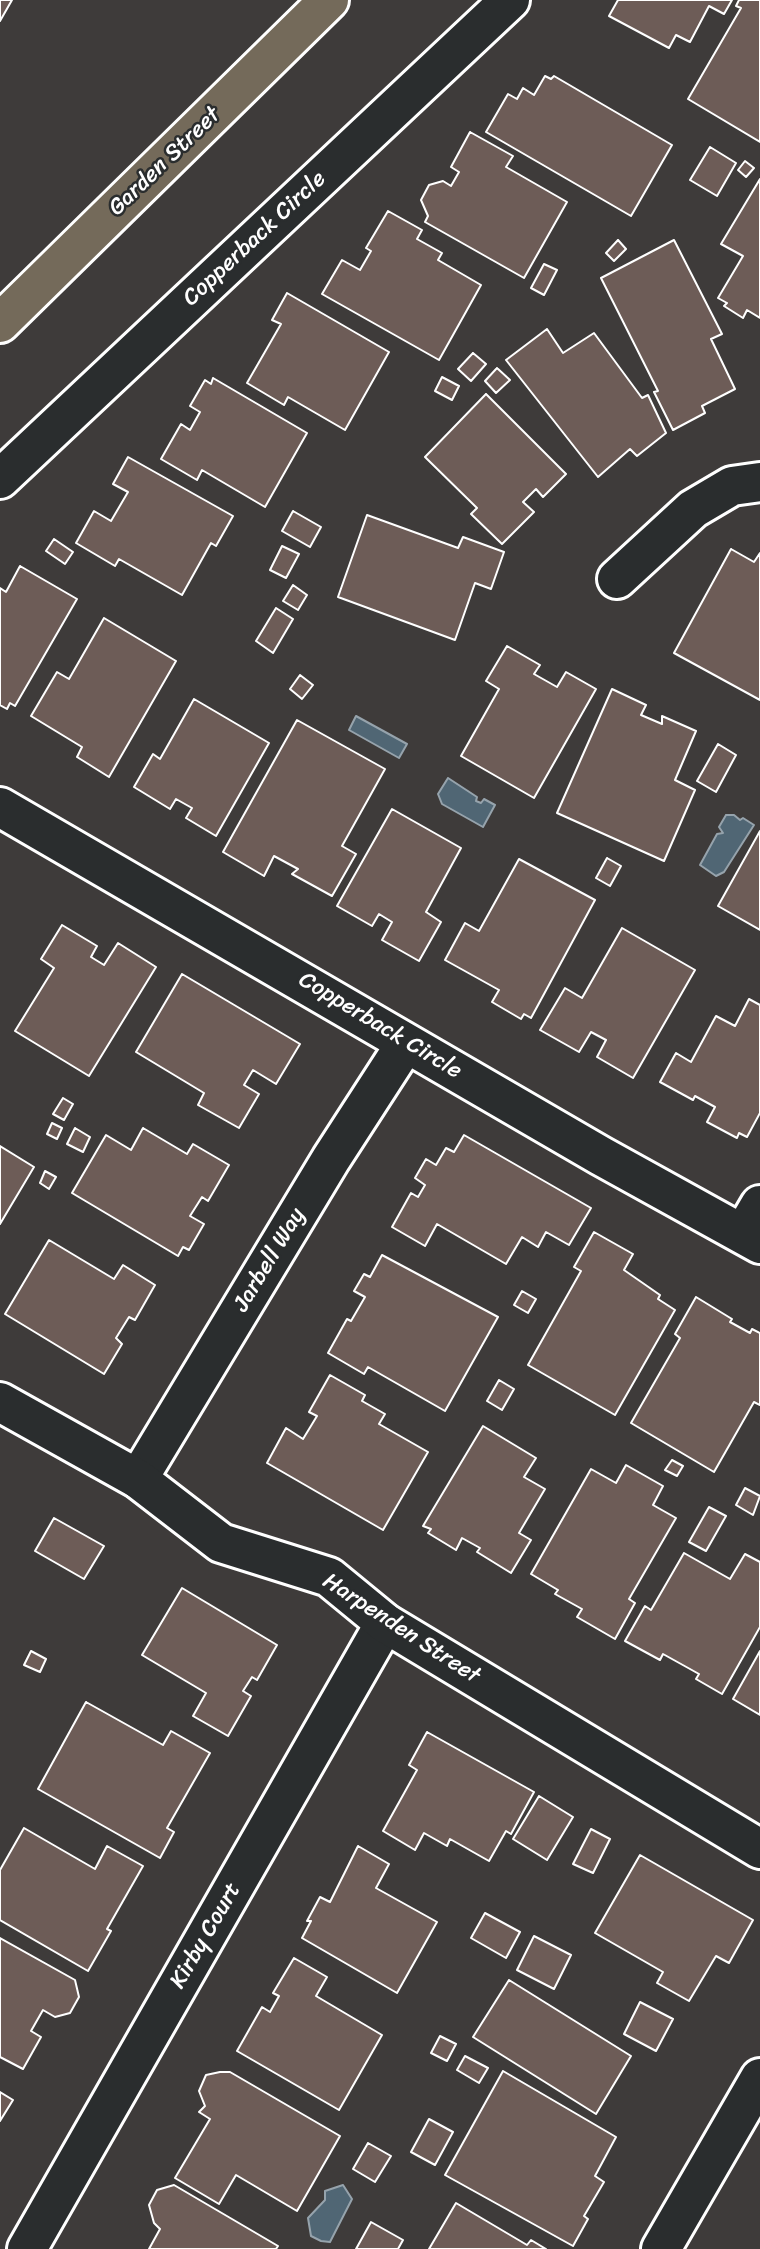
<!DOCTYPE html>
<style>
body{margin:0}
canvas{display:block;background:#3e3b3a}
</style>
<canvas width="760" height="2249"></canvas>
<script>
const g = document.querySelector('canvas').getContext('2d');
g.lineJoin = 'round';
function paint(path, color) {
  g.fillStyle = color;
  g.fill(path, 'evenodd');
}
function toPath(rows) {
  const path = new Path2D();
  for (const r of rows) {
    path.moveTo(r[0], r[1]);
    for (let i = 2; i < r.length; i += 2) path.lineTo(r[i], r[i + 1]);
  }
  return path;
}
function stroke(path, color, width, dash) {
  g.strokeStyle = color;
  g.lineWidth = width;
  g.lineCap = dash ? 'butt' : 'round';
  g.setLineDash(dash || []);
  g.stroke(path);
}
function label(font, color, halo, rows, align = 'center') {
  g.font = font + ' Sriracha,sans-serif';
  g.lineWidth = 5;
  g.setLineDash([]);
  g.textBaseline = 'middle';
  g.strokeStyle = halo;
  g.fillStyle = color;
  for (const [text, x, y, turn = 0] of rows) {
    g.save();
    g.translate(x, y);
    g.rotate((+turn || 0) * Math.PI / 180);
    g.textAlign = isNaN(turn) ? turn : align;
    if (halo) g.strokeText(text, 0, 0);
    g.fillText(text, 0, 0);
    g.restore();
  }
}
const water = toPath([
 [356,716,407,744,399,758,349,730,356,716],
 [448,778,477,797,476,801,481,803,484,799,495,805,483,827,442,804,438,794,448,778],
 [726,815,734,815,740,820,743,818,754,825,724,872,716,876,700,865,717,834,723,833,719,827,726,815],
 [343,2185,352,2199,330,2242,321,2241,311,2236,308,2218,325,2200,325,2191,343,2185]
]);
paint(water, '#506674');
stroke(water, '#96a3ac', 2);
const building = toPath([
 [0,0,12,0,0,21,0,0],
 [618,0,732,0,724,14,709,6,690,42,676,35,669,48,609,16,618,0],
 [739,0,760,0,760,142,688,99,741,8,736,6,739,0],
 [545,76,551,79,554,76,672,145,631,216,486,132,508,94,517,99,523,88,534,95,545,76],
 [470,132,513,156,506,167,567,202,524,278,425,222,428,216,421,200,429,185,443,181,451,186,459,172,451,167,470,132],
 [710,147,736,163,717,196,690,180,710,147],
 [745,161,754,168,746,177,738,170,745,161],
 [760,179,760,318,747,310,743,318,724,306,727,303,718,298,743,256,721,244,760,179],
 [388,211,422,230,417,239,442,253,438,260,481,285,439,360,322,294,342,260,360,270,371,251,366,248,388,211],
 [618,240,626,249,614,261,606,253,618,240],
 [674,240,722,334,711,339,735,389,702,406,705,413,673,430,654,392,658,391,601,278,674,240],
 [544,264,557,270,544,295,531,288,544,264],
 [287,293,389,352,345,430,288,397,284,405,247,383,281,324,272,320,287,293],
 [547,329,563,353,594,333,642,398,648,395,666,433,637,456,630,449,598,477,506,360,547,329],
 [473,353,486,364,471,381,458,369,473,353],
 [497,368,510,380,496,393,485,381,497,368],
 [442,377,459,386,452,400,435,391,442,377],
 [213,378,307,433,265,507,202,470,197,480,161,459,181,424,190,430,200,412,190,406,205,380,211,384,213,378],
 [486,394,566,474,543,497,536,489,523,502,534,512,502,544,471,514,477,508,425,457,486,394],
 [128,457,233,516,216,546,211,543,182,595,119,559,115,566,76,543,94,511,111,521,128,492,113,484,128,457],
 [293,511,321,527,310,547,282,531,293,511],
 [367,515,458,548,463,537,504,552,491,589,475,583,455,640,338,597,367,515],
 [54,539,73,552,65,564,46,551,54,539],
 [282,546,299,554,286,578,270,570,282,546],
 [731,549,754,562,760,553,760,700,674,653,731,549],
 [20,566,77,599,15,706,10,703,7,709,0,705,0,588,6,592,20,566],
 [293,585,307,595,298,610,283,601,293,585],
 [276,608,293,619,273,653,256,641,276,608],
 [104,618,176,661,109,777,77,757,82,747,31,716,57,672,69,679,104,618],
 [507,646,540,665,534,674,557,687,566,672,596,689,534,798,461,756,499,689,486,681,507,646],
 [300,675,313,685,302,699,290,689,300,675],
 [612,689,646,705,641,715,662,724,662,716,696,731,675,780,695,790,664,861,557,813,612,689],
 [194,699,269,743,216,836,186,818,192,808,176,799,170,809,134,787,153,754,160,759,194,699],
 [297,720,385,769,342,846,356,854,332,896,292,874,298,869,274,856,264,876,223,852,297,720],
 [718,744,736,755,716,792,697,781,718,744],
 [392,809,461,848,426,912,441,922,419,961,382,940,392,922,379,914,372,926,337,906,392,809],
 [760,831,760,930,718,906,760,831],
 [607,858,621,866,610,886,596,878,607,858],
 [519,859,595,900,531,1018,524,1014,521,1019,492,1002,499,990,445,960,465,923,479,931,519,859],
 [62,925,97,946,91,957,104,965,118,943,156,967,89,1076,15,1031,54,968,41,959,62,925],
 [622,928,695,970,633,1078,597,1057,606,1040,591,1032,579,1052,540,1030,565,988,582,998,622,928],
 [182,974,300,1044,276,1084,253,1070,244,1085,259,1094,239,1128,198,1105,204,1093,136,1052,182,974],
 [749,999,760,1005,760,1113,747,1137,739,1133,737,1138,707,1122,715,1107,695,1096,693,1100,660,1082,676,1053,691,1062,716,1016,735,1026,749,999],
 [63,1098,73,1104,64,1120,53,1114,63,1098],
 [52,1123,62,1128,57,1139,47,1134,52,1123],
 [75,1128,90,1137,83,1152,67,1144,75,1128],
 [143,1128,187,1154,193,1144,229,1165,208,1201,202,1197,190,1216,204,1224,189,1250,183,1247,178,1256,72,1193,106,1135,131,1150,143,1128],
 [464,1135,591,1208,569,1245,546,1232,538,1247,522,1237,506,1264,437,1224,425,1246,392,1227,411,1193,418,1197,425,1185,415,1178,426,1159,436,1165,446,1148,454,1152,464,1135],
 [0,1146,34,1167,0,1224,0,1146],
 [45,1171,56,1177,49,1189,40,1183,45,1171],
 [594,1232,633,1254,624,1270,660,1295,658,1299,675,1310,615,1415,528,1365,581,1271,574,1267,594,1232],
 [49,1240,114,1279,123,1265,155,1285,135,1320,129,1317,116,1338,122,1344,104,1374,5,1314,49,1240],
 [382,1255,498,1317,445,1411,368,1367,364,1374,328,1353,347,1319,351,1321,365,1297,354,1291,364,1274,370,1277,382,1255],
 [522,1291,536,1299,528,1313,514,1305,522,1291],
 [696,1297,732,1319,730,1322,750,1333,752,1329,760,1333,760,1405,754,1402,714,1472,631,1423,680,1338,675,1334,696,1297],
 [330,1375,365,1395,362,1401,385,1414,379,1424,428,1452,383,1530,267,1463,286,1428,303,1439,317,1416,309,1412,330,1375],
 [499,1380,514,1389,502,1410,487,1401,499,1380],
 [483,1426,536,1458,524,1477,545,1489,519,1533,531,1540,511,1573,477,1552,480,1548,462,1538,456,1550,428,1533,431,1529,423,1526,483,1426],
 [672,1460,683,1466,677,1476,665,1470,672,1460],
 [626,1465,663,1486,653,1505,676,1518,629,1599,635,1603,615,1639,577,1617,582,1609,555,1594,558,1590,531,1574,591,1469,616,1483,626,1465],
 [745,1488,760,1496,753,1515,736,1505,745,1488],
 [709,1507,726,1516,706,1551,689,1542,709,1507],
 [54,1518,104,1546,84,1579,35,1551,54,1518],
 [684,1553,730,1579,745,1554,760,1562,760,1627,722,1694,696,1679,699,1674,663,1654,660,1660,625,1641,645,1606,651,1610,684,1553],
 [182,1588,277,1645,257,1680,252,1677,243,1691,251,1696,228,1736,193,1716,206,1693,142,1655,182,1588],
 [31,1651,46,1659,40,1672,24,1665,31,1651],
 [760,1651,760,1715,733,1699,760,1651],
 [86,1702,163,1745,171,1731,210,1753,167,1828,174,1832,160,1858,38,1789,86,1702],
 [427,1732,534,1792,511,1834,506,1831,489,1861,450,1839,447,1846,424,1833,415,1850,383,1831,417,1770,409,1765,427,1732],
 [539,1796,573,1817,547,1860,513,1839,539,1796],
 [24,1828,95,1869,107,1846,143,1866,107,1929,111,1931,88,1971,0,1920,0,1870,24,1828],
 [591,1829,610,1839,593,1873,573,1864,591,1829],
 [358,1846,389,1864,376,1888,437,1922,397,1993,302,1938,311,1921,307,1921,320,1897,330,1902,358,1846],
 [640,1855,753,1920,729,1963,716,1956,689,2001,657,1983,663,1972,595,1933,640,1855],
 [485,1913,520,1932,506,1958,471,1938,485,1913],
 [534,1936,571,1955,554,1989,517,1970,534,1936],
 [0,1938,75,1980,79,1997,70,2013,55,2017,43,2010,31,2031,41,2037,23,2069,0,2057,0,1938],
 [294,1958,327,1977,316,1996,382,2035,339,2110,237,2051,262,2007,270,2012,279,1996,273,1993,294,1958],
 [509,1980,631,2056,596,2114,473,2037,509,1980],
 [640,2002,673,2019,656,2051,624,2034,640,2002],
 [440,2036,456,2044,447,2061,431,2053,440,2036],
 [465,2056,488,2068,479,2083,457,2070,465,2056],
 [503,2071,616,2137,595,2176,604,2182,584,2216,588,2219,573,2246,445,2175,503,2071],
 [220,2072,230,2072,340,2136,297,2211,236,2175,219,2204,175,2178,210,2119,199,2112,205,2106,199,2091,206,2075,220,2072],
 [0,2092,13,2100,0,2121,0,2092],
 [429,2119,453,2132,435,2165,411,2152,429,2119],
 [368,2143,391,2156,375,2182,353,2169,368,2143],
 [174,2185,278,2246,276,2249,149,2249,160,2229,154,2223,149,2205,157,2190,174,2185],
 [456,2203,527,2245,531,2240,546,2249,429,2249,456,2203],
 [371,2222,403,2240,398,2249,356,2249,371,2222]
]);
paint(building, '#6d5c57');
stroke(building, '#fff', 2);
const minor = toPath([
 [0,479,510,0],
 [617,579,693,509,732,486,760,482],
 [0,807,601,1156,760,1244],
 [743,1234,760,1205],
 [138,1479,331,1159,406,1043],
 [27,2249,385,1623],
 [661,2249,760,2078]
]);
const tertiary = toPath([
 [0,1402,138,1479,221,1543,329,1577,385,1623,760,1849]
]);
const primary = toPath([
 [0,323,329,0]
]);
stroke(minor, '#fff', 44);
stroke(tertiary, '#fff', 44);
stroke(primary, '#fff', 44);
stroke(minor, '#2a2d2e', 38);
stroke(tertiary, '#2a2d2e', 38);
stroke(primary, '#746a5a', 38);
label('23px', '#fff', '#2a2d2e', [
 ["Garden Street",165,162,-44],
 ["Copperback Circle",255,239,-43],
 ["Copperback Circle",380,1026,31],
 ["Jarbell Way",270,1260,-59],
 ["Harpenden Street",401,1629,33],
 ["Kirby Court",206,1936,-60]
]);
</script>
